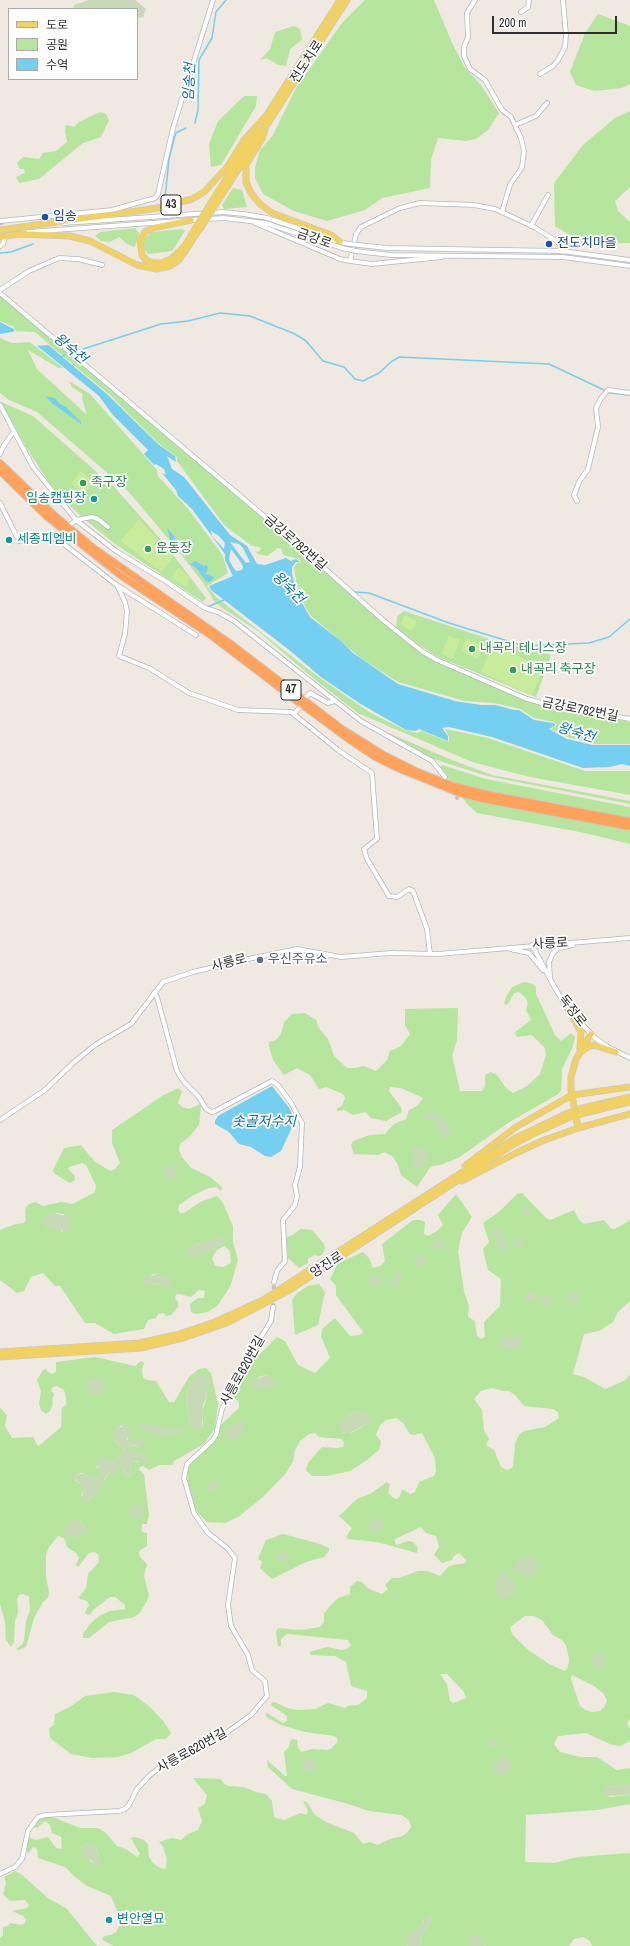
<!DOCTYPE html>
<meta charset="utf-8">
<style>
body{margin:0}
#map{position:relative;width:630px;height:1946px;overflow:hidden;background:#efe9e1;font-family:"Archivo Narrow","Noto Sans KR",sans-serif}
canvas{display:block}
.legend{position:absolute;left:8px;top:8px;width:130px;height:72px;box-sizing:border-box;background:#fff;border:1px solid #ababab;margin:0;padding:5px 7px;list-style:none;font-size:12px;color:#2e2e2e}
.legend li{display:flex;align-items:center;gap:8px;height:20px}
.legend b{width:20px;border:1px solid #ababab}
.scale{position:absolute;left:492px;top:16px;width:125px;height:18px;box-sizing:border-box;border:2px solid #2e2e2e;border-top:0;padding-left:5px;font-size:12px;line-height:14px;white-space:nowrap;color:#2e2e2e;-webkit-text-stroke:3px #fff;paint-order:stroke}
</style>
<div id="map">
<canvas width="630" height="1946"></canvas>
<ul class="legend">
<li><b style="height:5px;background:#f2d163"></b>도로</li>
<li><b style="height:11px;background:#b6e59e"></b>공원</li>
<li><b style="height:11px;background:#75cff0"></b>수역</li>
</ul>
<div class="scale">200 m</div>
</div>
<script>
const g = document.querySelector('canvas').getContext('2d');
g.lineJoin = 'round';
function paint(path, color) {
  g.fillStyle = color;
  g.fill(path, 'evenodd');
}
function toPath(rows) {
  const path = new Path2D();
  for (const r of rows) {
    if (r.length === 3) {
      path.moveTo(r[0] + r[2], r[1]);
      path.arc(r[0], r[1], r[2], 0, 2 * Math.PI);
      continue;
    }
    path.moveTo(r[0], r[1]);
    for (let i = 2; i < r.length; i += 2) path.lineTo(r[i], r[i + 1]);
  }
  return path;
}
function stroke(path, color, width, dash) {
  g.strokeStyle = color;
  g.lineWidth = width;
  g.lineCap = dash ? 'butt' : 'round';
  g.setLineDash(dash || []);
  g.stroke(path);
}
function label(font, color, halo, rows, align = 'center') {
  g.font = font + ' "Archivo Narrow","Noto Sans KR",sans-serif';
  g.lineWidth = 3.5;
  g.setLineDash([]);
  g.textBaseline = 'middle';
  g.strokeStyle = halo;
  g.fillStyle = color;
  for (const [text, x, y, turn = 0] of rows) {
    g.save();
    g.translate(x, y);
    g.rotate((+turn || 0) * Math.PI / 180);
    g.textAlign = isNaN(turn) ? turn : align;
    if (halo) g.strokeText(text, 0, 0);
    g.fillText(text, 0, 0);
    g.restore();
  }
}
paint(toPath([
 [365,0,434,0,453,45,465,68,481,85,499,113,488,130,476,139,466,141,438,138,431,160,430,188,382,198,365,210,327,221,294,211,263,194,255,178,255,168,260,150,273,135,296,88,342,23],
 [598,14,630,26,630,84,622,88,594,91,576,85,570,72,585,33],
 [294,26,300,29,302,40,290,49,286,66,278,65,267,58,260,60,270,49,275,32],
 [244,96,257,96,256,106,221,165,211,167,209,144,218,121],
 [630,111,630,187,615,201,618,211,630,222,630,243,584,244,555,226,554,183,583,145,615,118],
 [100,112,106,114,109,120,101,137,83,143,39,179,19,183,16,177,25,173,24,169,20,169,17,163,23,157,39,159,43,153,56,151,67,142,65,131,66,125,74,127,79,122],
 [233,188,242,190,247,207,224,209,222,205],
 [135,228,139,233,135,247,127,244,119,237,110,242,101,241,95,236,100,232],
 [182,229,185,231,172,251,148,254,144,248,144,239,152,232],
 [0,295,299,547,370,612,423,654,438,662,539,705,630,722,630,744,592,744,567,737,551,729,557,725,554,722,534,718,520,709,494,703,465,701,398,682,362,659,310,615,300,596,304,592,302,588,297,587,294,567,297,563,301,562,299,559,283,555,281,548,278,548,267,556,258,554,255,551,258,552,261,549,260,547,252,546,224,525,177,461,177,457,158,443,110,395,36,334,16,332,14,327,0,321],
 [0,337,12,343,30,342,63,368,59,368,28,350,37,369,87,415,82,398,83,394,72,387,69,381,90,394,157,470,158,476,188,509,222,554,228,573,207,586,216,597,309,670,369,712,405,730,417,733,422,731,449,742,449,737,445,729,488,738,585,771,630,771,630,795,530,777,472,762,358,713,318,682,258,631,221,607,214,601,204,584,176,548,128,491,37,412,9,400,0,393],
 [1,402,33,416,116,489,164,543,206,598,203,602,115,544,82,517,54,490,27,449],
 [404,611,489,639,551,655,536,697,438,657,416,643,396,628,397,616],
 [386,732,452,760,492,775,630,801,630,804,487,776,434,759],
 [442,765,486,779,630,807,630,844,585,833,477,813,467,804,440,766],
 [524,982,533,984,536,987,536,994,555,1035,561,1041,571,1033,575,1037,572,1049,562,1069,561,1091,558,1094,508,1123,458,1158,440,1165,431,1166,417,1187,401,1175,398,1165,393,1157,385,1152,378,1155,354,1154,351,1145,353,1141,370,1135,385,1134,394,1124,406,1119,409,1110,417,1106,423,1098,401,1088,390,1087,389,1091,401,1107,402,1112,386,1121,371,1118,365,1112,353,1115,344,1110,337,1111,337,1108,342,1106,345,1098,343,1094,326,1087,319,1089,310,1075,297,1068,284,1075,273,1060,269,1046,269,1042,276,1040,281,1034,284,1022,292,1014,305,1013,316,1020,319,1028,328,1039,334,1056,347,1068,355,1068,364,1066,376,1071,387,1060,390,1051,401,1046,410,1034,405,1025,405,1009,458,1008,457,1040,452,1056,460,1091,482,1091,485,1086,485,1075,491,1072,497,1075,506,1088,513,1093,527,1086,540,1074,546,1055,545,1048,532,1035,517,1037,515,1032,531,1020,526,1010,528,1003,525,997,519,992,514,993,509,1002,506,1005,504,1004,506,997,512,987],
 [178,1088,182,1091,178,1103,182,1107,189,1109,200,1104,201,1106,199,1125,190,1136,180,1144,179,1150,182,1157,191,1168,210,1177,222,1187,221,1191,216,1187,209,1188,192,1196,179,1205,178,1210,180,1213,184,1213,200,1202,217,1196,222,1201,233,1226,233,1242,238,1260,230,1287,217,1306,208,1312,195,1314,191,1312,190,1304,198,1298,204,1298,205,1291,199,1290,191,1297,179,1294,176,1295,175,1298,178,1302,178,1307,171,1315,166,1316,164,1313,158,1314,156,1318,148,1320,144,1329,114,1334,95,1323,85,1323,60,1286,55,1286,43,1273,31,1277,24,1291,17,1293,0,1280,0,1230,16,1224,24,1223,26,1220,25,1210,28,1205,35,1202,43,1206,61,1202,73,1204,95,1192,96,1186,86,1165,82,1163,69,1167,68,1169,74,1175,75,1180,70,1183,55,1174,53,1170,64,1148,81,1145,94,1161,110,1171,115,1169,120,1163,112,1143,112,1130,162,1096],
 [56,1213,64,1214,63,1232,60,1229,50,1229,44,1226],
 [202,1243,222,1244,197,1257,195,1245],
 [224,1246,230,1251,231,1263,223,1267,215,1266,212,1258,217,1250],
 [157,1273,163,1277,162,1284,155,1285,153,1283,151,1275],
 [522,1193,546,1218,550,1220,574,1210,579,1220,584,1224,604,1220,611,1229,615,1229,630,1220,630,1301,618,1312,613,1322,599,1331,584,1334,573,1374,584,1377,605,1389,626,1380,630,1374,630,1719,627,1723,630,1729,630,1741,620,1746,612,1745,586,1733,558,1736,554,1744,560,1752,580,1757,597,1757,617,1770,630,1768,630,1784,605,1787,609,1797,630,1795,630,1804,597,1810,526,1815,525,1862,554,1863,577,1857,630,1853,630,1946,592,1946,590,1941,583,1937,574,1939,569,1946,486,1946,485,1943,469,1942,469,1946,421,1946,423,1932,431,1922,430,1916,423,1921,420,1928,405,1941,408,1946,114,1946,102,1940,104,1936,111,1935,116,1932,119,1926,119,1916,111,1896,87,1886,75,1877,65,1867,38,1858,37,1849,33,1847,28,1854,26,1849,27,1841,30,1838,36,1840,48,1837,56,1848,61,1849,62,1846,61,1837,52,1833,50,1825,45,1821,37,1828,33,1827,39,1817,45,1816,55,1818,80,1828,98,1828,105,1832,117,1846,126,1849,137,1857,140,1854,131,1838,135,1837,144,1840,148,1844,149,1857,153,1863,160,1868,166,1869,167,1859,163,1847,159,1842,172,1838,181,1840,188,1834,198,1830,202,1821,198,1808,205,1804,207,1795,193,1778,221,1779,223,1783,228,1786,243,1787,256,1792,266,1794,272,1801,274,1817,284,1820,301,1813,307,1815,308,1811,303,1801,307,1802,315,1815,328,1823,354,1833,363,1844,370,1842,378,1845,390,1839,402,1836,407,1833,411,1827,409,1820,401,1815,369,1811,345,1803,292,1789,268,1767,267,1760,285,1776,287,1776,284,1752,289,1747,290,1741,293,1739,297,1740,298,1748,302,1752,312,1749,328,1750,332,1748,338,1741,337,1738,334,1736,305,1732,281,1725,268,1718,265,1715,267,1713,283,1723,287,1721,287,1716,271,1705,272,1702,277,1703,287,1708,297,1710,315,1709,328,1703,345,1708,348,1706,358,1705,367,1698,367,1691,351,1686,346,1662,335,1656,311,1655,309,1652,327,1647,342,1650,347,1649,351,1645,348,1640,287,1634,281,1639,281,1646,278,1646,276,1632,278,1628,300,1630,320,1627,324,1622,324,1614,330,1606,338,1598,350,1594,350,1587,357,1581,362,1582,369,1589,382,1594,388,1589,385,1585,392,1578,399,1578,418,1571,427,1571,440,1576,449,1566,465,1563,466,1560,459,1553,454,1556,452,1560,442,1563,434,1555,439,1547,436,1536,426,1533,421,1527,395,1539,395,1543,397,1545,408,1541,413,1542,418,1548,417,1553,377,1542,348,1539,346,1537,352,1528,339,1516,357,1499,370,1494,387,1482,390,1484,388,1493,392,1497,397,1499,400,1496,402,1489,410,1494,415,1492,419,1482,434,1476,436,1471,435,1458,422,1433,413,1435,410,1434,403,1423,396,1418,386,1420,380,1425,376,1435,381,1442,379,1450,367,1460,350,1471,327,1476,312,1476,306,1470,308,1463,322,1447,337,1448,343,1447,344,1443,342,1439,319,1437,315,1433,309,1434,300,1441,295,1450,293,1461,286,1473,263,1497,238,1517,225,1523,207,1522,197,1512,187,1488,188,1464,216,1436,221,1425,239,1408,239,1402,231,1395,255,1354,260,1354,277,1337,285,1341,298,1365,315,1373,330,1358,321,1336,322,1329,335,1318,350,1336,360,1335,363,1332,336,1295,336,1286,330,1279,338,1263,363,1252,369,1258,373,1268,380,1266,385,1261,382,1244,413,1220,421,1220,425,1222,424,1234,428,1236,437,1231,443,1225,438,1215,456,1194,472,1217,462,1233,458,1251,464,1291,469,1306,468,1317,475,1321,477,1336,481,1339,485,1337,484,1322,500,1306,501,1279,488,1270,483,1249,489,1242,483,1223,500,1211,517,1194],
 [266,1375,270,1377,266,1388,262,1389,258,1377],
 [492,1388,503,1391,509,1391,515,1395,524,1406,553,1409,558,1412,559,1418,545,1427,524,1431,519,1435,515,1444,513,1467,507,1470,501,1467,494,1450,486,1445,489,1439,484,1430,482,1410,474,1399,481,1391],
 [356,1411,368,1423,351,1433,345,1418],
 [525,1616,534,1616,542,1620,553,1635,562,1640,566,1645,569,1659,568,1667,565,1671,549,1664,527,1649,512,1634,510,1627],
 [440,1674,447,1674,464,1692,466,1698,453,1703,450,1701,447,1684],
 [572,1675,594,1686,603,1693,607,1700,605,1706,600,1711,592,1712,585,1710,580,1706,571,1679],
 [504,1757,509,1772,504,1773,499,1762],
 [87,1843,96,1848,99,1856,92,1863,81,1847],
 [300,1229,312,1230,324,1244,325,1249,322,1255,319,1256,314,1255,308,1259,308,1263,299,1268,288,1258,286,1238,294,1234],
 [319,1284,325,1292,318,1325,295,1335,292,1300,297,1293,308,1286],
 [95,1357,135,1366,141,1361,144,1363,142,1370,143,1378,147,1380,156,1381,169,1402,174,1402,189,1377,199,1369,206,1368,211,1373,218,1404,215,1428,204,1444,174,1461,173,1465,159,1465,149,1470,143,1466,140,1467,139,1470,144,1474,149,1515,147,1524,142,1524,142,1532,147,1533,147,1546,139,1551,140,1557,147,1564,144,1576,149,1595,147,1601,139,1614,134,1617,109,1622,89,1638,83,1638,83,1634,90,1624,99,1616,110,1611,125,1609,125,1605,115,1597,110,1597,93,1610,90,1615,86,1614,85,1612,89,1605,87,1601,80,1599,79,1597,86,1588,88,1574,99,1562,98,1554,94,1552,89,1553,78,1567,76,1565,79,1558,76,1553,67,1547,64,1538,58,1536,49,1547,46,1555,46,1576,49,1593,48,1598,43,1602,34,1618,26,1647,19,1650,16,1649,22,1645,24,1640,26,1621,30,1610,29,1597,23,1594,19,1595,17,1599,18,1613,15,1621,14,1641,11,1647,6,1640,5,1622,0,1604,0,1407,7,1416,5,1426,12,1438,33,1437,38,1446,41,1444,61,1427,62,1408,66,1405,66,1398,64,1390,57,1386,53,1387,51,1391,54,1394,52,1401,53,1404,50,1411,46,1414,41,1410,39,1404,41,1391,37,1380,43,1370,46,1369,48,1372,52,1374,56,1372,56,1362],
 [191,1382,206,1388,207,1397,202,1412,203,1422,202,1429,196,1430,189,1423,186,1395],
 [120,1426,128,1427,128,1441,132,1442,139,1447,132,1445,129,1446,130,1449,143,1455,146,1463,132,1461,130,1465,132,1474,129,1477,124,1474,123,1467,121,1467,117,1471,109,1473,96,1494,87,1501,81,1495,84,1490,82,1486,75,1480,75,1475,82,1473,96,1480,99,1474,99,1470,96,1467,106,1460,110,1463,112,1462,123,1453,124,1446,117,1444,113,1434],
 [80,1522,86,1529,76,1538,73,1534,69,1536,65,1534],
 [283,1534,320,1544,329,1548,329,1551,324,1557,306,1562,272,1579,260,1568,262,1562,258,1559,266,1540],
 [114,1692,134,1695,150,1707,164,1722,171,1733,166,1739,156,1739,131,1753,118,1757,92,1758,71,1754,50,1738,49,1728,54,1725,55,1714,70,1707,85,1696],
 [15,1871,21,1874,48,1898,67,1909,97,1946,0,1946,0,1938,3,1935,3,1927,8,1926,10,1923,21,1925,25,1923,26,1919,23,1916,12,1911,27,1908,29,1905,25,1900,10,1901,3,1894,6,1883,4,1877]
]), '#b6e59e');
paint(toPath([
 [89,0,135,0,146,9,143,17,137,18,137,9,74,9,74,5],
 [426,1112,442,1116,446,1120,450,1136,446,1138,442,1137,440,1129,436,1126,432,1119,427,1119,423,1117,423,1114],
 [412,1148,426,1149,429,1153,423,1166,420,1169,413,1167],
 [170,1172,7],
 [526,1212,5],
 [50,1213,67,1216,70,1219,69,1231,66,1232,60,1229,50,1229,44,1226,43,1221,45,1217],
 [495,1228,503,1230,504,1234,503,1236,506,1239,507,1246,502,1251,496,1244,496,1238,492,1233],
 [217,1237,225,1238,225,1240,218,1247,197,1257,187,1255,186,1251,188,1248],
 [519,1243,5],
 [437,1245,5],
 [420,1261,6],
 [399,1270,402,1271,402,1278,397,1287,393,1287,391,1285,392,1280],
 [157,1273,168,1277,173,1282,170,1287,165,1289,162,1284,155,1285,153,1283,147,1286,143,1284,142,1278,145,1275,153,1276],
 [375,1280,5.5],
 [574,1297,6],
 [534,1292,537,1295,535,1301,526,1302,524,1299,526,1295],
 [546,1300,5],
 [518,1335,522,1336,521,1344,517,1349,512,1350,500,1346,499,1343,500,1339,508,1336],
 [200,1374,208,1378,209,1382,206,1388,207,1397,203,1404,202,1429,196,1431,189,1423,186,1395,191,1382],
 [266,1375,270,1377,277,1383,275,1388,256,1390,254,1388,254,1380],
 [96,1387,9],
 [363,1410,368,1412,369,1415,371,1420,368,1423,348,1434,341,1431,338,1425,345,1418,356,1411],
 [242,1421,246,1423,237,1440,229,1441,225,1438,225,1433,229,1427],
 [143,1423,171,1429,180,1427,184,1428,184,1431,168,1436,143,1431,141,1427],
 [125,1426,132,1431,131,1436,127,1438,128,1441,140,1438,145,1442,146,1445,143,1447,132,1445,129,1446,130,1449,147,1456,148,1460,146,1463,142,1464,137,1461,132,1461,130,1465,132,1474,129,1477,124,1474,123,1467,121,1467,114,1474,109,1473,104,1480,104,1487,100,1488,96,1494,84,1503,81,1499,84,1490,82,1486,74,1478,75,1475,86,1473,96,1480,99,1474,97,1465,100,1460,102,1458,112,1462,123,1453,124,1446,117,1444,113,1434,116,1428],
 [212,1481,219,1482,220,1485,216,1490,211,1492,208,1490,207,1487],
 [136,1512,6],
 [376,1525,7],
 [75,1520,80,1522,86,1529,85,1534,80,1537,76,1538,73,1534,70,1537,65,1534,64,1529,71,1522],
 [286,1552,290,1557,279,1563,277,1560,277,1556],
 [527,1557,534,1559,536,1563,537,1570,534,1574,528,1576,517,1573,514,1570,516,1563,520,1559],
 [505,1574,514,1583,515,1590,512,1595,501,1598,497,1594,495,1586,496,1579,500,1575],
 [599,1660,7],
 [493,1743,5],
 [504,1757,511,1762,512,1766,509,1772,497,1776,493,1765],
 [310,1765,7],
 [630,1784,630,1795,604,1796,604,1787],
 [87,1843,95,1845,101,1862,99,1866,95,1867,91,1860,84,1858,81,1847],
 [430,1916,431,1922,423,1932,421,1946,408,1946,405,1942,409,1935,420,1927,426,1917],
 [475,1934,480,1936,481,1942,485,1943,486,1946,469,1946,470,1935]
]), '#c8d9b8');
paint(toPath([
 [81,471,94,482,84,494,71,483],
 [139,519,173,557,161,572,121,541],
 [179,567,190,579,186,587,171,577],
 [405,615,417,622,411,631,400,624],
 [449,636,460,640,453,659,442,654],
 [466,638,483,646,478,659,461,651],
 [493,645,544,668,532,695,481,672]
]), '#c9ec9a');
paint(toPath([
 [0,322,14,329,15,334,35,334,108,395,159,445,175,456,176,462,167,456,172,469,184,477,230,535,247,546,257,564,265,565,286,558,291,561,296,559,300,562,296,562,292,567,292,574,296,590,300,588,302,592,298,596,310,617,342,642,353,653,398,684,455,701,481,705,495,705,514,710,519,710,534,720,553,723,556,725,549,729,567,739,593,745,630,745,630,766,622,764,610,767,583,768,492,737,449,727,442,728,448,736,448,741,419,729,416,731,406,730,359,703,321,677,288,649,211,590,209,586,233,576,225,560,225,554,192,509,178,496,176,490,162,473,166,475,164,469,156,464,154,465,144,454,148,450,112,414,99,396,30,340,0,336],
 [211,531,219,536,225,543,224,549,212,536],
 [230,542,239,544,243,548,250,562,246,563],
 [231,549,242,564,243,567,242,570,236,571,233,567,229,560],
 [45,396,55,398,60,404,66,407,81,422,81,424,53,404],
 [167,528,174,536,177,545,184,556,170,539],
 [195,561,204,566,207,565,208,569,205,574,214,577,212,580,209,582,206,581,197,569,190,564],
 [272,1086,290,1109,295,1121,281,1151,271,1157,265,1156,251,1147,239,1144,229,1132,215,1124,215,1121,218,1116]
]), '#75cff0');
paint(toPath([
 [17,331,35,332,50,345,35,346,29,342,12,343,0,338,0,334]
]), '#efe9e1');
stroke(toPath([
 [195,123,198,110,199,60,212,38,216,12,226,0],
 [165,198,169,159,174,139,176,133,186,128],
 [0,253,11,252,33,244],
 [77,351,161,324,188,321,220,313,231,314,250,316,295,334,306,341,323,361,344,367,355,379,363,381,379,373,391,362,399,357,549,364,604,390],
 [61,357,65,355],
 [610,393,630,395],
 [354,592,369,593,449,623,524,646,589,643,609,637,630,619],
 [207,607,224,600]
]), '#75cff0', 1.5);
stroke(toPath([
 [1,221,4,238],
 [453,791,459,801],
 [273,1307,274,1282]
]), '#c8c4bd', 4, [4, 2]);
const minor = toPath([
 [475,0,467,13,468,37,464,47,464,56,470,69,485,80,502,110,511,117,521,138,524,151,522,167,510,185,502,212],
 [521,12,528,7,529,0],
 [540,74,553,66,558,60,565,47,566,35,563,0],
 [515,125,536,116,547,103],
 [189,220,224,218,265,223,342,248],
 [0,221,112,210,155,198,158,194,173,128,213,0],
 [64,223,223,212,244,214,267,218,336,241],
 [255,223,340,259,350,261,372,264,442,257],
 [531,226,548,195],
 [28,232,179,221],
 [358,245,387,248,562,251,630,260],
 [0,246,3,244,4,240],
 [356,251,391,255,563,257,630,266],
 [350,261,356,234,361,227,400,208,420,203,474,205,495,209,534,227,558,242,561,246,562,252],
 [0,290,29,271,59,258,78,259,102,265],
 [0,293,296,543,384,621,423,652,437,660,527,699,542,703,630,719],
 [0,405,33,467,76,520,69,526],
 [0,454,3,447,14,431],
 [577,501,574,495,579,482,588,469,598,427,596,408,601,398,608,390,630,393],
 [0,503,19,541,58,537,62,533],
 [108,527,98,519,92,517,76,520,116,551,167,582,205,608,218,612,234,621,361,721,432,761,445,777],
 [58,537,65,545,118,586,196,635],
 [117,585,125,602,127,611,125,634,119,656,149,668,189,693,238,710,291,712,338,750,372,773,377,839,364,849,367,859,389,896,397,897,409,889,413,891,427,929,430,954],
 [305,698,310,693,328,703,335,701],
 [294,714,299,708],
 [532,945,555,988,568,1009],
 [510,949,529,953,543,970],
 [550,977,549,962,553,953,559,948,573,945],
 [154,993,157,997,177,1071,184,1082,199,1097,206,1109,212,1112,215,1111,272,1081,278,1085,291,1103,302,1123,300,1167,295,1185,297,1196,295,1205,283,1220,285,1261,277,1271,274,1282],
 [574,1016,595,1038,608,1047,630,1058],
 [0,1120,45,1090,73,1063,95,1045,131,1024,163,982,193,972,248,959,297,949,341,957,391,953,438,954,630,938],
 [0,1874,15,1867,22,1859,28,1831,38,1817,46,1815,119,1811,125,1809,129,1805,137,1789,150,1775,163,1765,184,1757,222,1736,251,1715,267,1696,265,1681,252,1670,248,1655,231,1626,228,1605,235,1558,227,1548,208,1533,194,1513,184,1478,187,1464,212,1441,216,1435,222,1409,238,1379,254,1354,261,1337,271,1321,273,1307]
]);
const major = toPath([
 [263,121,340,0],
 [265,130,262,139,246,165,246,182,251,193,260,204,272,213,331,235,340,242],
 [209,206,258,128],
 [214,207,347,0],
 [191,220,153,228,145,232,140,240,142,255,146,260,153,263,161,263,171,259,184,247,198,224],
 [0,230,158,208,192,199,204,192,228,166,244,140,264,118],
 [0,237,20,234,70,236,90,241,137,265,157,269,170,266,179,260,203,224],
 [567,1007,581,1032,580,1049],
 [581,1052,588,1047,594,1045,616,1052],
 [579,1109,630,1097],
 [581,1114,630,1102],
 [578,1128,571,1090,571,1077,576,1059,591,1034],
 [465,1166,516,1127,572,1095,630,1087],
 [462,1181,516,1153,542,1141,578,1128,630,1114],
 [0,1352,139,1343,176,1335,215,1322,263,1300,514,1139,566,1114],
 [0,1357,141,1348,183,1338,227,1323,288,1291,509,1147,535,1133,568,1118]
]);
const highway = toPath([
 [0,463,53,514,95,549,231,644,342,729,384,755,418,772,454,786,486,794,630,821],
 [0,471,46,516,120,575,213,637,297,701,351,741,375,757,397,768,459,793,482,799,630,827]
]);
stroke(minor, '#b4b7c1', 5.5);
stroke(major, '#c9c9c9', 7);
stroke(highway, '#c9c9c9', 8);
stroke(minor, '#fff', 4);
stroke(major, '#f2d163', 5.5);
stroke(highway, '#ffa35c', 6);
const minorBridge = toPath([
 [344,243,358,245],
 [342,248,356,251]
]);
const majorBridge = toPath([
 [198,224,209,206],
 [203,224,214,207],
 [566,1114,579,1109],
 [568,1118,581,1114]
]);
stroke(minorBridge, '#b4b7c1', 5.5, []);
stroke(majorBridge, '#c9c9c9', 7, []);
stroke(minorBridge, '#fff', 4);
stroke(majorBridge, '#f2d163', 5.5);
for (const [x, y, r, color] of [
 [45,217,4,"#1a4fb4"],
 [549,244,4,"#1a4fb4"],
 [83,483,4,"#2e9e5b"],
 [94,499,4,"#0f9aa8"],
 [9,540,4,"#0f9aa8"],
 [148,549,4,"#2e9e5b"],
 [472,649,4,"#2e9e5b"],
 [513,670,4,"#2e9e5b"],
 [260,960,4,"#5c6f8a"],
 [109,1920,4,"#0f9aa8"]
]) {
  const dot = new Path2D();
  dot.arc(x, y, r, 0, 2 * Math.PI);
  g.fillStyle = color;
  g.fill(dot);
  stroke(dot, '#fff', 1.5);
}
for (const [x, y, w] of [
 [171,205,20],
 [291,690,20]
]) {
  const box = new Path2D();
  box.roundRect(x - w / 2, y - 10, w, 20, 3);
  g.fillStyle = '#fff';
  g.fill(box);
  stroke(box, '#2e2e2e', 1);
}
label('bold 12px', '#2e2e2e', null, [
 ["43",171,205],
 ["47",291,690]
]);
label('13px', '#2e2e2e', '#fff', [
 ["전도치로",307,62,-57],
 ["금강로",314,239,19],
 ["금강로782번길",295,543,41],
 ["금강로782번길",580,710,11],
 ["사릉로",550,944,-3],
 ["사릉로",229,963,-14],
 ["독정로",572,1011,52],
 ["양진로",327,1265,-33],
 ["사릉로620번길",243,1371,-61],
 ["사릉로620번길",192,1751,-29]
]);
label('13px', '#164399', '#fff', [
 ["임송",53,217],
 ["전도치마을",557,244]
], 'left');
label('13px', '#27864d', '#fff', [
 ["족구장",91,483],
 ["운동장",156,549],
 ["내곡리 테니스장",480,649],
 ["내곡리 축구장",521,670]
], 'left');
label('13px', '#0d838f', '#fff', [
 ["임송캠핑장",86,499,"right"],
 ["세종피엠비",17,540],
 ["변안열묘",117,1920]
], 'left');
label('13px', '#4e5e75', '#fff', [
 ["우신주유소",268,960]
], 'left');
label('italic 14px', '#0d6fa3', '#fff', [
 ["임송천",190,82,-87],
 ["왕숙천",70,349,40],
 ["왕숙천",288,588,45],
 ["왕숙천",576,733,17],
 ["솟골저수지",264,1122]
]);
</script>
